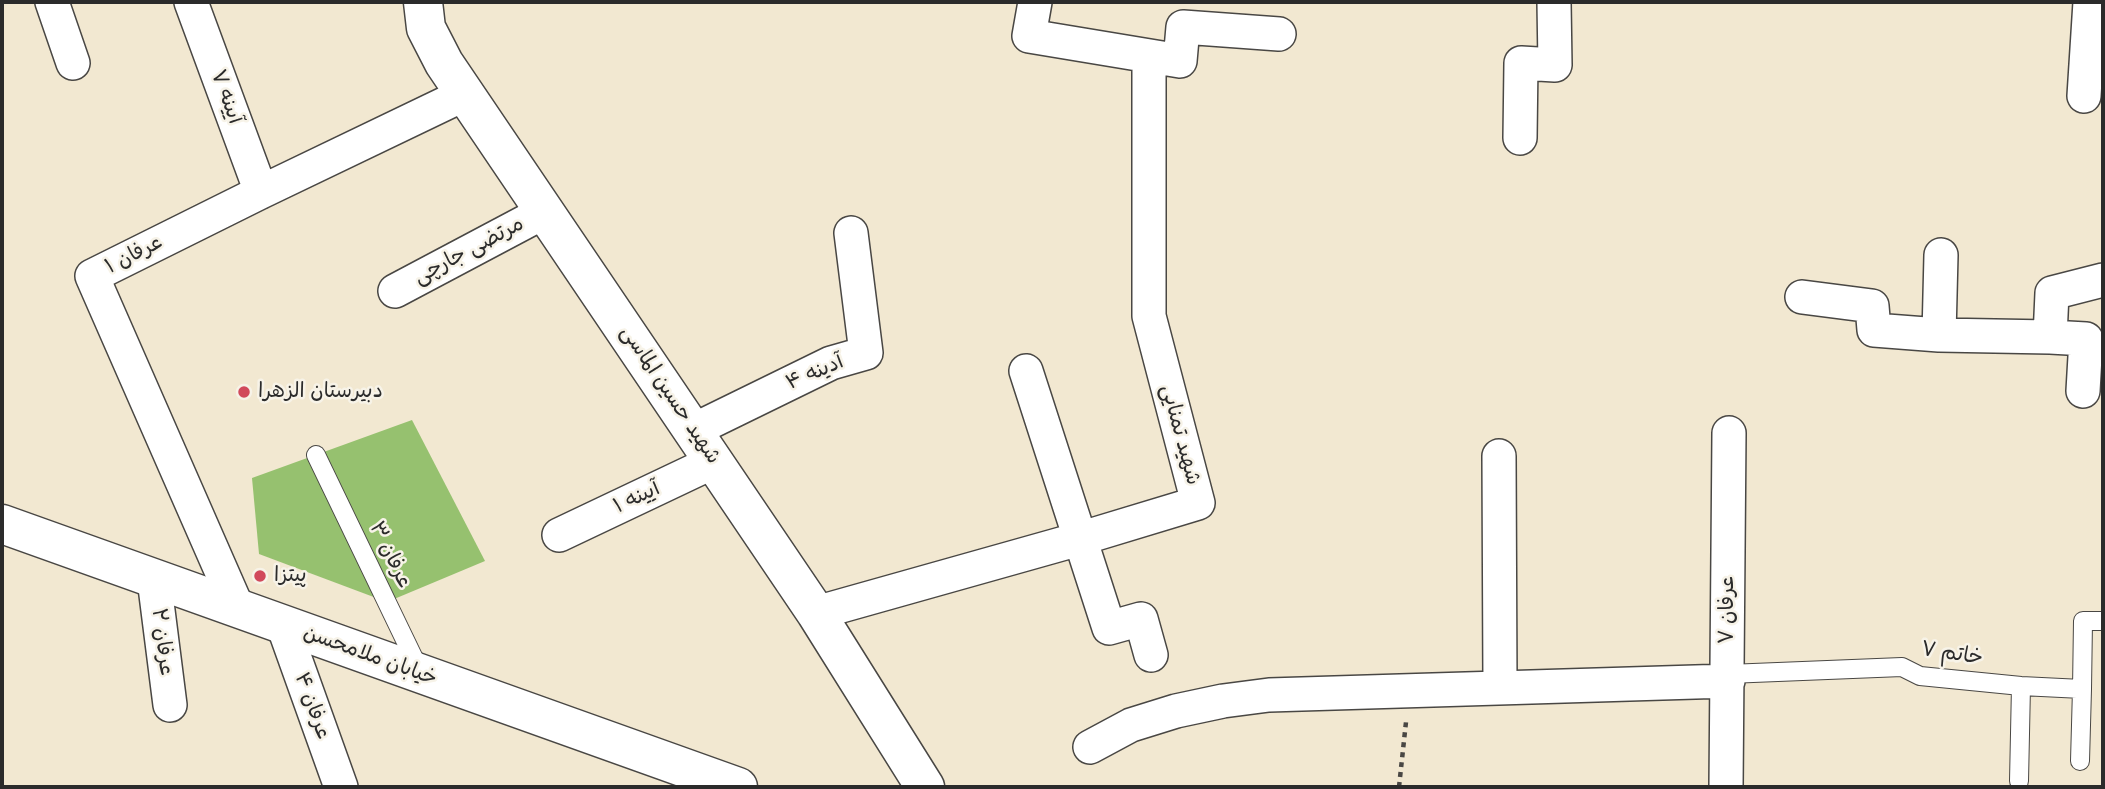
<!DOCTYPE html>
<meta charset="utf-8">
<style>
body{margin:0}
#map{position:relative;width:2105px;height:789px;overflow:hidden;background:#f2e8d1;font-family:Sriracha,sans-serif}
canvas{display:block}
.frame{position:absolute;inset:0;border:4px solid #2b2b2b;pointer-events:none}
</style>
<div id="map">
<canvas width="2105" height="789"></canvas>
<div class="frame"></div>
</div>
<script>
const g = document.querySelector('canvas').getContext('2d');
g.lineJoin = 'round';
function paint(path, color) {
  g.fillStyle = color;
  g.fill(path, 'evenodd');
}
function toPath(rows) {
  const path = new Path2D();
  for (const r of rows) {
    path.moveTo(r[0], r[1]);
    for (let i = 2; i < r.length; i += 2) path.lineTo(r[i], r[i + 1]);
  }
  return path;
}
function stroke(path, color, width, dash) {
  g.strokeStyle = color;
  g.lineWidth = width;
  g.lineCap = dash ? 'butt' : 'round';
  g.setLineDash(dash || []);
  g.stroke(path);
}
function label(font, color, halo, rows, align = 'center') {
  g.font = font + ' Sriracha,"Playpen Sans Arabic",sans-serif';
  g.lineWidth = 5;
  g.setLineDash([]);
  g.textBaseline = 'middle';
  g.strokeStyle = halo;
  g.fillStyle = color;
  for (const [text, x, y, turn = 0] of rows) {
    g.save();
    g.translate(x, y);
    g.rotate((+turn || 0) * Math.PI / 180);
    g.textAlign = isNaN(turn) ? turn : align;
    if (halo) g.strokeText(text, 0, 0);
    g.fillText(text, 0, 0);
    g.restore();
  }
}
paint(toPath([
 [412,420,485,561,387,602,259,554,252,478]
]), '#96c16f');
const lane = toPath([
 [316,455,419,669],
 [1728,674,1902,667,1920,676,2021,686,2082,689,2083,621,2103,621],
 [2080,761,2082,689],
 [2019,781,2021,686]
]);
const street = toPath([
 [52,2,73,63],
 [191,2,261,192],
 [1035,2,1029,36,1180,61,1183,27,1279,34],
 [2084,96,2090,2],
 [1520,138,1521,63,1555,65,1554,2],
 [395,291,544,212],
 [1802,297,1872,306,1874,330,1939,335,2050,337],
 [1939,335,1941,255],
 [1026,371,1109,628,1141,619,1151,655],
 [2083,391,2086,339,2050,337,2052,293,2103,280],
 [694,430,831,363,866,353,851,233],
 [1499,456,1500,687],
 [559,535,715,461],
 [154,579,170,705],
 [238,609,92,276,261,192,465,94],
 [816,613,1079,539,1198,503,1149,316,1149,56],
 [283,625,341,787],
 [1090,747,1131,725,1176,711,1223,701,1269,695,1728,681],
 [1726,787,1729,433]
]);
const secondary = toPath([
 [423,2,426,28,444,63,816,613,925,787],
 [2,524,738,787]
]);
stroke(lane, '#494744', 20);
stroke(street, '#494744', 36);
stroke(secondary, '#494744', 41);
stroke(toPath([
 [1399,787,1406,722]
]), '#494744', 4.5, [5, 5]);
stroke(lane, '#fff', 18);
stroke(street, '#fff', 33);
stroke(secondary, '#fff', 38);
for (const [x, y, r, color] of [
 [244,392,7,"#d1495b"],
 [260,576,7,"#d1495b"]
]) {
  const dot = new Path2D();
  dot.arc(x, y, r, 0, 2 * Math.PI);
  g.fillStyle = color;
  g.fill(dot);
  stroke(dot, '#f7f3e8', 2.5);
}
label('21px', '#2b2b2b', '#f7f3e8', [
 ["آیینه ۷",226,97,70],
 ["مرتضی جارچی",469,251,-28],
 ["عرفان ۱",134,255,-27],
 ["آدینه ۴",815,373,-23],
 ["شهید حسین الماسی",670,395,56],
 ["شهید تمنایی",1180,435,75],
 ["آیینه ۱",637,498,-25],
 ["عرفان ۳",390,555,64],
 ["عرفان ۷",1728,610,-90],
 ["عرفان ۲",162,642,83],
 ["خاتم ۷",1952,654,9],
 ["خیابان ملامحسن",370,656,20],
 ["عرفان ۴",312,706,70]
]);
label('21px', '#2b2b2b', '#f7f3e8', [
 ["دبیرستان الزهرا",258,392],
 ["پیتزا",274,576]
], 'left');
</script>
